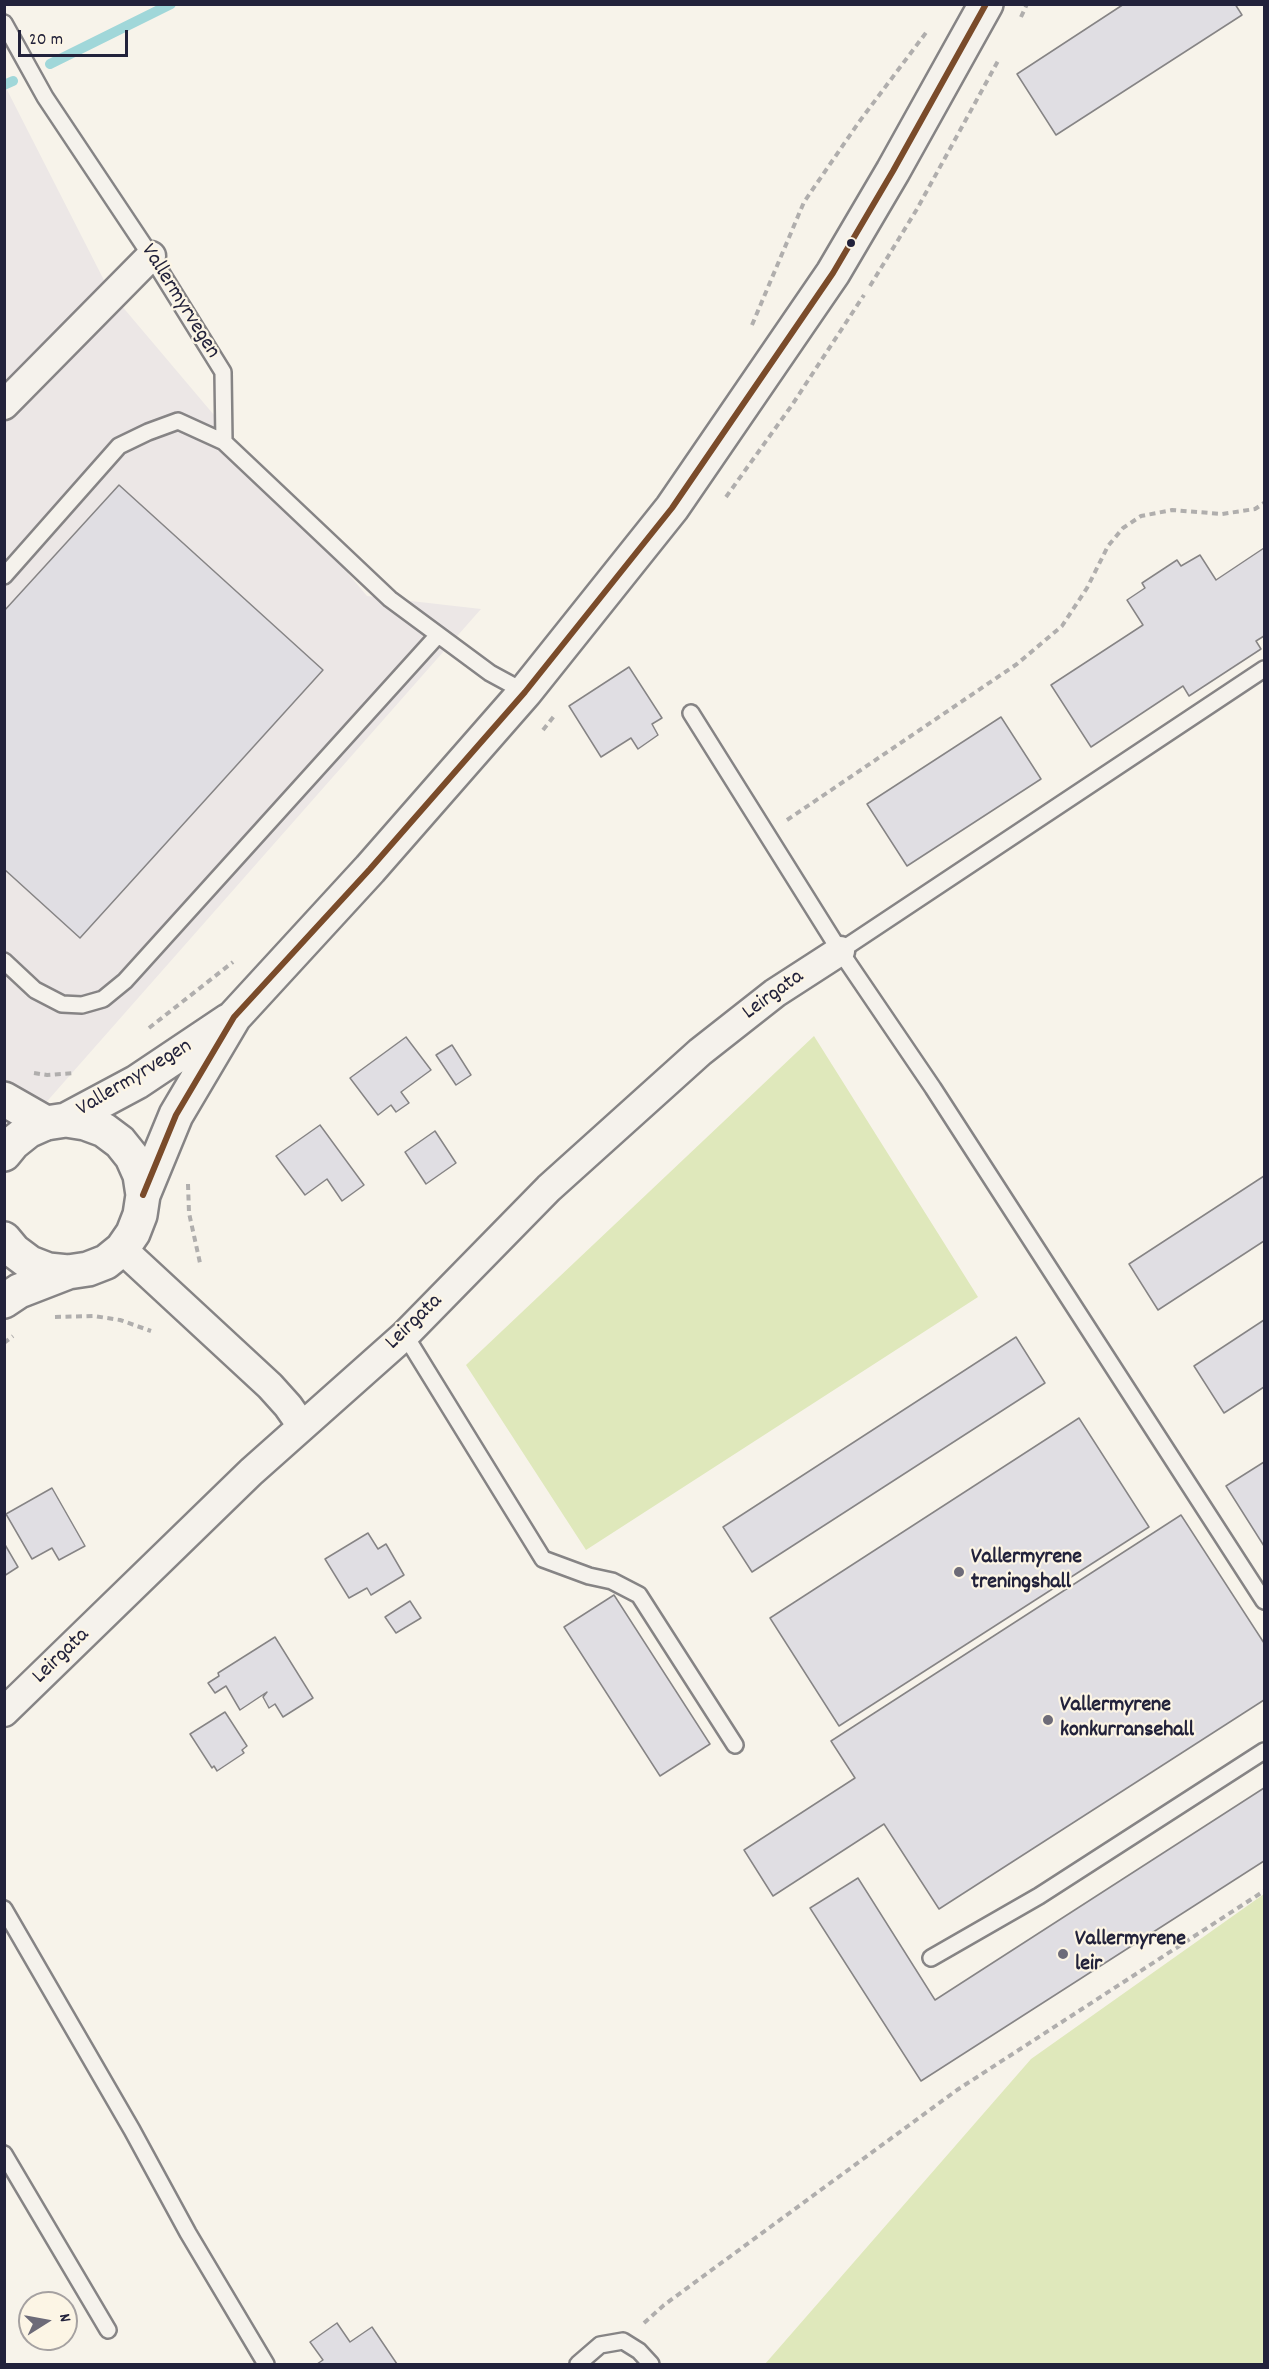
<!DOCTYPE html>
<style>
body{margin:0}
#map{position:relative;width:1269px;height:2369px;overflow:hidden;background:#f7f3ea;font-family:Dekko,sans-serif}
canvas{display:block}
.frame{position:absolute;inset:0;border:6px solid #22223b;pointer-events:none}
.north{position:absolute;left:18px;top:2291px;width:60px;height:60px;box-sizing:border-box;background:#fcf5e5;border:2px solid #a5a1a1;border-radius:50%;rotate:79deg;font-size:16px;font-weight:700;line-height:24px;text-align:center;color:#22223b}
.north::after{content:'';display:block;margin:auto;width:21px;height:27px;background:#6d6b78;clip-path:polygon(50% 0,100% 100%,50% 72%,0 100%)}
.scale{position:absolute;left:18px;top:30px;width:110px;height:27px;box-sizing:border-box;border:3px solid #22223b;border-top:0;padding-left:8px;font-size:18px;line-height:21px;white-space:nowrap;color:#22223b;-webkit-text-stroke:4px #fcf5e5;paint-order:stroke}
</style>
<div id="map">
<canvas width="1269" height="2369"></canvas>
<div class="frame"></div>
<div class="north">N</div>
<div class="scale">20 m</div>
</div>
<script>
const g = document.querySelector('canvas').getContext('2d');
g.lineJoin = 'round';
function paint(path, color) {
  g.fillStyle = color;
  g.fill(path, 'evenodd');
}
function toPath(rows) {
  const path = new Path2D();
  for (const r of rows) {
    path.moveTo(r[0], r[1]);
    for (let i = 2; i < r.length; i += 2) path.lineTo(r[i], r[i + 1]);
  }
  return path;
}
function stroke(path, color, width, dash) {
  g.strokeStyle = color;
  g.lineWidth = width;
  g.lineCap = dash ? 'butt' : 'round';
  g.setLineDash(dash || []);
  g.stroke(path);
}
function label(font, color, halo, rows, align = 'center') {
  g.font = font + ' Dekko,sans-serif';
  g.lineWidth = 4.5;
  g.setLineDash([]);
  g.textBaseline = 'middle';
  g.strokeStyle = halo;
  g.fillStyle = color;
  for (const [text, x, y, turn = 0] of rows) {
    g.save();
    g.translate(x, y);
    g.rotate((+turn || 0) * Math.PI / 180);
    g.textAlign = isNaN(turn) ? turn : align;
    if (halo) g.strokeText(text, 0, 0);
    g.fillText(text, 0, 0);
    g.restore();
  }
}
paint(toPath([
 [4,84,110,292,367,596,481,609,5,1149]
]), '#ece7e6');
paint(toPath([
 [814,1036,978,1297,586,1550,466,1365],
 [1264,1894,1264,2364,765,2364,1031,2059]
]), '#dfe8bb');
stroke(toPath([
 [50,64,171,4],
 [4,85,13,81]
]), '#a0d7d9', 10);
const building = toPath([
 [1124,4,1235,4,1242,15,1056,135,1017,74,1124,4],
 [119,485,323,670,80,938,4,869,4,611,119,485],
 [1264,548,1264,636,1256,641,1261,649,1189,696,1183,686,1091,747,1051,685,1143,625,1127,600,1145,588,1142,583,1177,560,1181,566,1200,555,1216,580,1264,548],
 [629,667,662,718,652,724,658,735,638,749,631,738,601,757,569,706,629,667],
 [1001,717,1041,779,907,866,867,804,1001,717],
 [406,1037,431,1070,401,1092,409,1103,396,1112,391,1105,378,1115,350,1078,406,1037],
 [452,1045,471,1075,456,1085,436,1055,452,1045],
 [320,1125,364,1185,342,1201,327,1179,305,1195,276,1156,320,1125],
 [435,1131,456,1163,426,1184,405,1152,435,1131],
 [1264,1176,1264,1241,1158,1310,1129,1264,1264,1176],
 [1264,1320,1264,1387,1224,1413,1194,1366,1264,1320],
 [1016,1337,1045,1383,752,1572,723,1527,1016,1337],
 [1079,1418,1149,1527,839,1726,770,1618,1079,1418],
 [1264,1462,1264,1546,1226,1486,1264,1462],
 [52,1488,85,1546,59,1560,52,1548,32,1559,6,1514,52,1488],
 [1181,1515,1264,1643,1264,1700,939,1909,884,1824,773,1896,744,1850,855,1778,831,1741,1181,1515],
 [368,1533,378,1549,386,1544,404,1575,371,1595,367,1588,349,1598,325,1559,368,1533],
 [4,1543,18,1567,4,1576,4,1543],
 [614,1595,710,1744,660,1776,564,1627,614,1595],
 [410,1601,421,1618,396,1633,385,1617,410,1601],
 [275,1637,313,1698,283,1717,275,1704,269,1708,263,1697,267,1692,240,1710,226,1686,215,1693,208,1683,219,1676,218,1673,275,1637],
 [225,1712,247,1746,242,1750,244,1753,217,1771,214,1766,212,1768,190,1734,225,1712],
 [1264,1788,1264,1861,921,2081,810,1908,858,1878,935,2000,1264,1788],
 [337,2323,350,2342,372,2327,397,2364,317,2364,323,2360,310,2342,337,2323]
]);
paint(building, '#e0dee3');
stroke(building, '#868485', 1.5);
const lane = toPath([
 [4,23,45,97,151,256,223,372,224,442],
 [4,576,119,446,148,432,178,421,224,442,390,599,490,673,525,692],
 [691,713,840,951,933,1088,1264,1601],
 [840,951,1264,669],
 [4,961,35,990,62,1004,82,1005,103,999,125,981,438,635],
 [405,1335,543,1559,589,1576,612,1581,639,1595,735,1745],
 [4,1909,132,2130,188,2233,266,2364],
 [931,1958,1039,1896,1264,1751],
 [4,2154,108,2330],
 [578,2364,600,2345,623,2341,639,2351,651,2364]
]);
const street = toPath([
 [4,405,151,256],
 [122,1249,270,1386,288,1406,302,1426],
 [4,1712,251,1472,405,1335,549,1188,700,1052,775,993,840,951]
]);
const secondary = toPath([
 [4,1099,46,1123]
]);
const primary = toPath([
 [66,1120,137,1082,228,1021],
 [4,1154,13,1143,28,1131,46,1123,66,1120,85,1123,104,1130,120,1142,132,1157,140,1175,143,1195,140,1215,133,1233,122,1249,106,1262,88,1269,68,1272,48,1270,30,1263,14,1251,4,1239],
 [143,1195,176,1115,234,1017,370,869,525,692,672,508,833,273,893,171,986,4],
 [4,1301,19,1291,68,1272]
]);
stroke(lane, '#868485', 20);
stroke(street, '#868485', 33);
stroke(secondary, '#868485', 38);
stroke(primary, '#868485', 38);
stroke(toPath([
 [1021,17,1027,4],
 [870,286,917,209,998,61],
 [752,325,804,202,859,122,928,30],
 [726,497,792,405,864,295],
 [543,730,555,715],
 [787,820,1017,664,1062,626,1087,588,1108,546,1123,528,1141,516,1172,510,1222,514,1255,509,1264,503],
 [149,1028,233,962],
 [34,1073,47,1075,74,1073],
 [188,1184,189,1213,200,1263],
 [55,1317,94,1316,120,1320,151,1331],
 [4,1343,13,1336],
 [644,2323,664,2305,957,2090,1264,1891]
]), '#b0aead', 4, [6, 4.5]);
stroke(lane, '#f5f2ec', 15);
stroke(street, '#f5f2ec', 28);
stroke(secondary, '#f5f2ec', 33);
stroke(primary, '#f5f2ec', 33);
stroke(toPath([
 [143,1195,176,1115,234,1017,370,869,525,692,672,508,833,273,893,171,986,4]
]), '#7a4b2a', 6);
for (const [x, y, r, color] of [
 [851,243,5,"#22223b"],
 [959,1572,6,"#6d6b78"],
 [1048,1720,6,"#6d6b78"],
 [1063,1954,6,"#6d6b78"]
]) {
  const dot = new Path2D();
  dot.arc(x, y, r, 0, 2 * Math.PI);
  g.fillStyle = color;
  g.fill(dot);
  stroke(dot, '#fcf5e5', 2);
}
label('22px', '#22223b', '#fcf5e5', [
 ["Vallermyrvegen",179,302,58],
 ["Leirgata",774,996,-36],
 ["Vallermyrvegen",135,1079,-31],
 ["Leirgata",415,1323,-44],
 ["Leirgata",62,1657,-44]
]);
label('bold 22px', '#22223b', '#fcf5e5', [
 ["Vallermyrene",971,1559],
 ["treningshall",971,1584],
 ["Vallermyrene",1060,1707],
 ["konkurransehall",1060,1732],
 ["Vallermyrene",1075,1941],
 ["leir",1075,1966]
], 'left');
</script>
